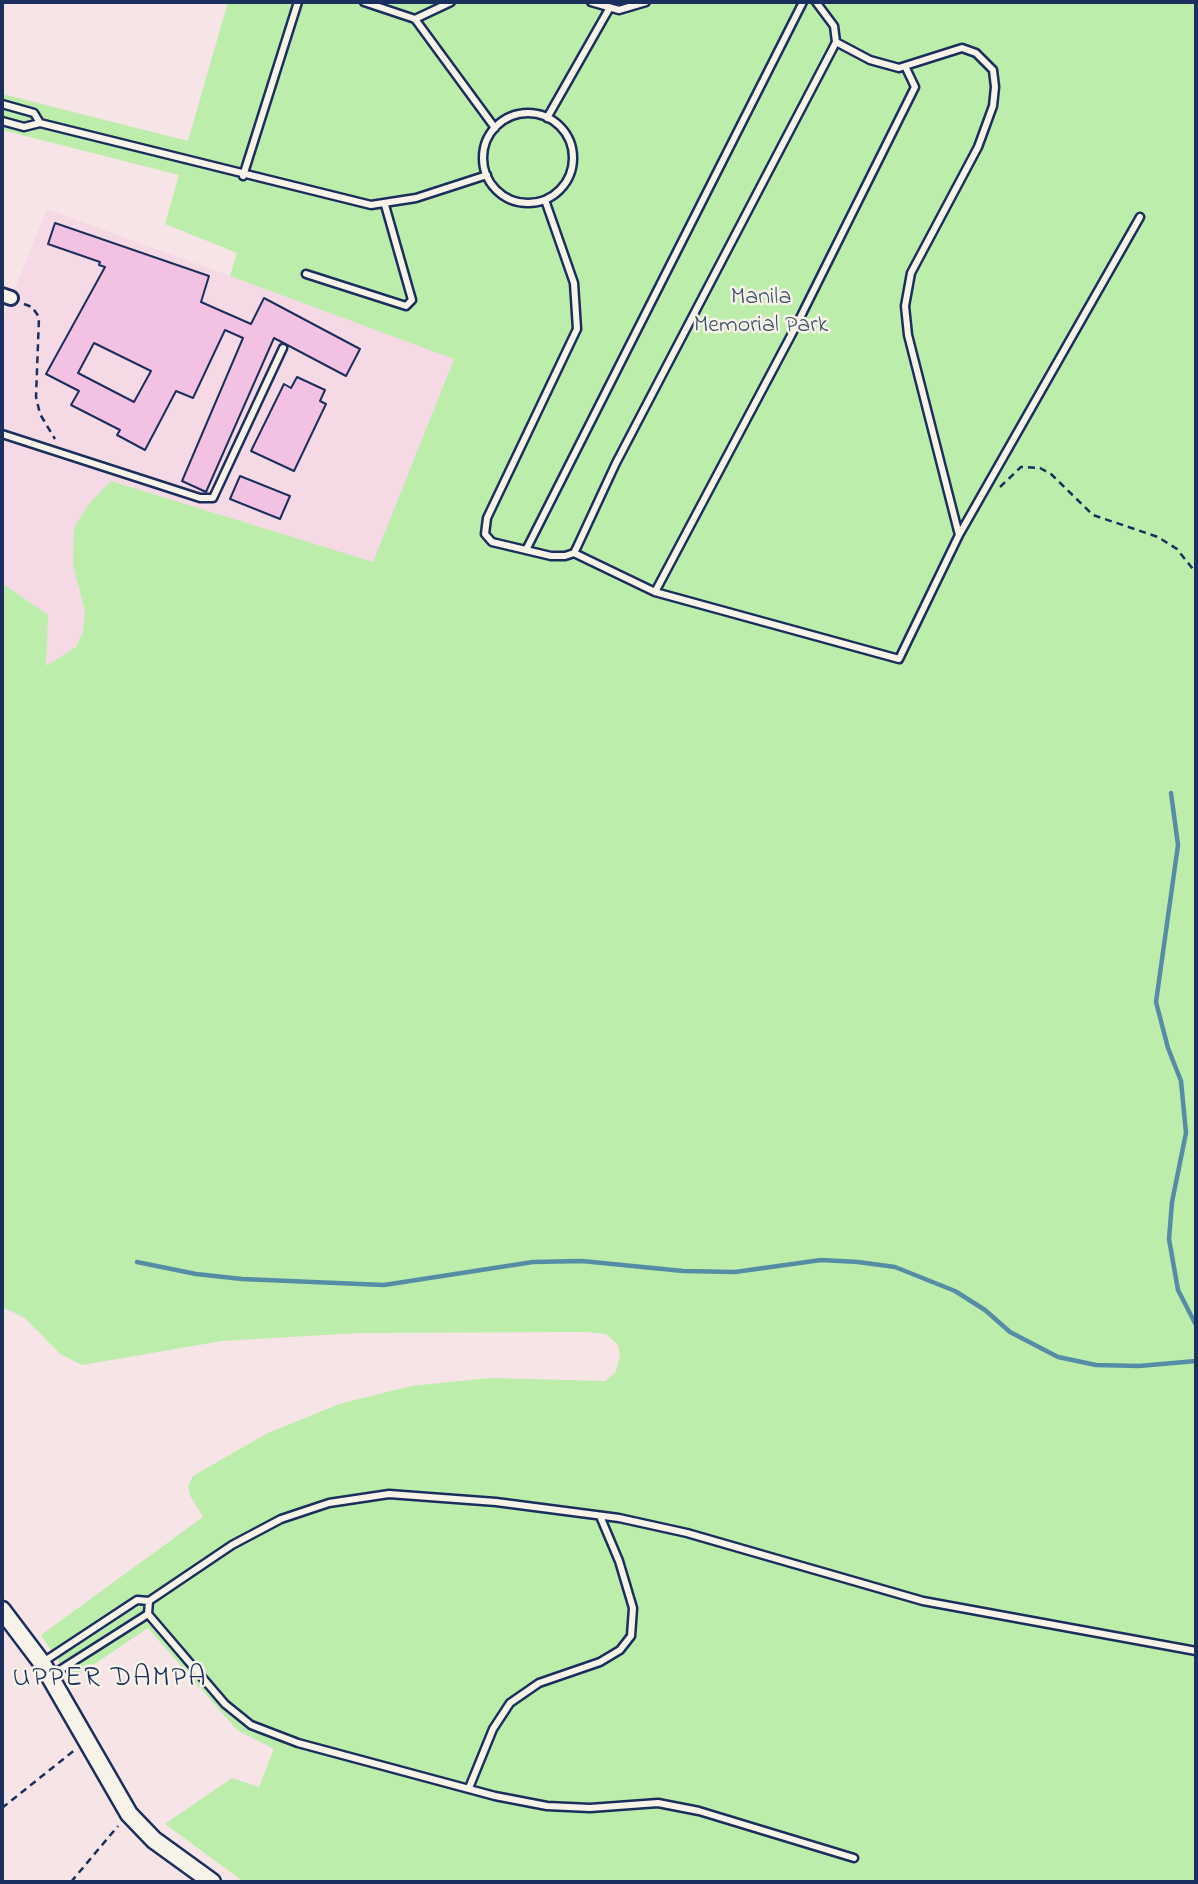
<!DOCTYPE html>
<style>
body{margin:0}
#map{position:relative;width:1198px;height:1884px;overflow:hidden;background:#f6e4e6;font-family:"Indie Flower",sans-serif}
canvas{display:block}
.frame{position:absolute;inset:0;border:4px solid #1b2f5e;pointer-events:none}
</style>
<div id="map">
<canvas width="1198" height="1884"></canvas>
<div class="frame"></div>
</div>
<script>
const g = document.querySelector('canvas').getContext('2d');
g.lineJoin = 'round';
function paint(path, color) {
  g.fillStyle = color;
  g.fill(path, 'evenodd');
}
function toPath(rows) {
  const path = new Path2D();
  for (const r of rows) {
    if (r.length === 3) {
      path.moveTo(r[0] + r[2], r[1]);
      path.arc(r[0], r[1], r[2], 0, 2 * Math.PI);
      continue;
    }
    path.moveTo(r[0], r[1]);
    for (let i = 2; i < r.length; i += 2) path.lineTo(r[i], r[i + 1]);
  }
  return path;
}
function stroke(path, color, width, dash) {
  g.strokeStyle = color;
  g.lineWidth = width;
  g.lineCap = dash ? 'butt' : 'round';
  g.setLineDash(dash || []);
  g.stroke(path);
}
function label(font, color, halo, rows, align = 'center') {
  g.font = font + ' "Indie Flower",sans-serif';
  g.lineWidth = 5;
  g.setLineDash([]);
  g.textBaseline = 'middle';
  g.strokeStyle = halo;
  g.fillStyle = color;
  for (const [text, x, y, turn = 0] of rows) {
    g.save();
    g.translate(x, y);
    g.rotate((+turn || 0) * Math.PI / 180);
    g.textAlign = isNaN(turn) ? turn : align;
    if (halo) g.strokeText(text, 0, 0);
    g.fillText(text, 0, 0);
    g.restore();
  }
}
paint(toPath([
 [47,209,454,358,373,563,111,481,73,565,85,612,83,632,76,647,61,658,2,890,2,321]
]), '#f5dae5');
paint(toPath([
 [228,2,1196,2,1196,1882,244,1882,165,1824,232,1778,259,1787,274,1749,237,1730,148,1628,71,1680,41,1635,203,1517,190,1496,188,1486,193,1476,266,1434,339,1404,411,1386,490,1378,605,1381,615,1373,620,1357,618,1345,606,1334,586,1332,359,1333,222,1341,82,1365,60,1354,25,1318,2,1307,2,583,48,615,46,666,76,647,83,632,85,612,73,565,74,528,88,505,111,481,373,562,454,359,230,276,237,253,165,224,179,175,2,130,2,94,188,141]
]), '#bdedab');
stroke(toPath([
 [1171,793,1178,845,1156,1002,1168,1048,1181,1081,1186,1133,1172,1202,1169,1239,1178,1290,1196,1325],
 [137,1262,196,1274,242,1279,384,1285,533,1262,582,1261,683,1271,735,1272,821,1260,858,1262,895,1267,955,1291,985,1310,1010,1332,1058,1357,1096,1365,1139,1366,1196,1361]
]), '#558da7', 4.5);
const building = toPath([
 [55,223,209,276,201,302,251,324,264,298,360,349,346,376,274,338,206,492,182,481,243,338,225,330,193,398,176,391,145,450,117,435,120,430,71,405,79,391,46,374,105,267,99,265,100,262,48,244,55,223],
 [94,343,151,371,134,402,78,373,94,343],
 [297,377,325,390,320,401,326,404,294,471,251,451,284,384,291,388,297,377],
 [240,476,290,496,280,519,230,499,240,476]
]);
paint(building, '#f3c2e2');
stroke(building, '#1b2f5e', 2);
const lane = toPath([
 [364,2,415,19,495,128],
 [591,2,619,10,646,2],
 [415,19,451,2],
 [905,66,962,48,976,53,993,70,995,87,993,106,978,147,911,273,905,306,908,335,959,535],
 [2,104,34,113,40,123],
 [528,158,45],
 [547,118,609,9],
 [2,121,24,127,40,123,371,205,416,198,487,175],
 [243,176,298,2],
 [545,200,574,283,577,329,487,518,485,534,492,542,551,556,565,556,574,553,577,547,616,463,832,50,836,42,834,26,816,2],
 [306,274,406,306,412,300,385,205],
 [2,434,200,498,213,498,283,348],
 [526,550,803,2],
 [574,553,655,592,899,659,959,535,1140,217],
 [655,592,795,328,915,87,905,66,899,68,870,60,836,42],
 [149,1601,148,1614,225,1704,251,1725,298,1743,495,1796,547,1806,590,1808,658,1803,699,1811,854,1858],
 [43,1662,137,1600,149,1601,232,1545,281,1519,329,1503,389,1494,496,1502,619,1518,687,1533,923,1601,1196,1651],
 [52,1675,148,1614],
 [469,1788,493,1729,510,1703,539,1683,600,1662,620,1650,631,1636,633,1608,619,1561,600,1516]
]);
const street = toPath([
 [2,295,11,298]
]);
const secondary = toPath([
 [2,1610,42,1663,129,1814,154,1840,212,1882]
]);
stroke(lane, '#1b2f5e', 11);
stroke(street, '#1b2f5e', 18);
stroke(secondary, '#1b2f5e', 21);
stroke(toPath([
 [24,304,32,307,39,317,36,397,40,414,55,439],
 [1000,487,1021,467,1040,468,1051,474,1093,515,1158,537,1177,549,1196,573],
 [2,1808,76,1749],
 [71,1882,118,1826]
]), '#1b2f5e', 2.5, [7, 5]);
stroke(lane, '#f7f3e8', 6);
stroke(street, '#f7f3e8', 12);
stroke(secondary, '#f7f3e8', 16);
label('24px', '#3b556d', '#f7f3e8', [
 ["Manila",761,299],
 ["Memorial Park",761,327]
]);
g.letterSpacing = '2px';
label('28px', '#1b2f5e', '#f7f3e8', [
 ["UPPER DAMPA",110,1680]
]);
g.letterSpacing = '0px';
</script>
